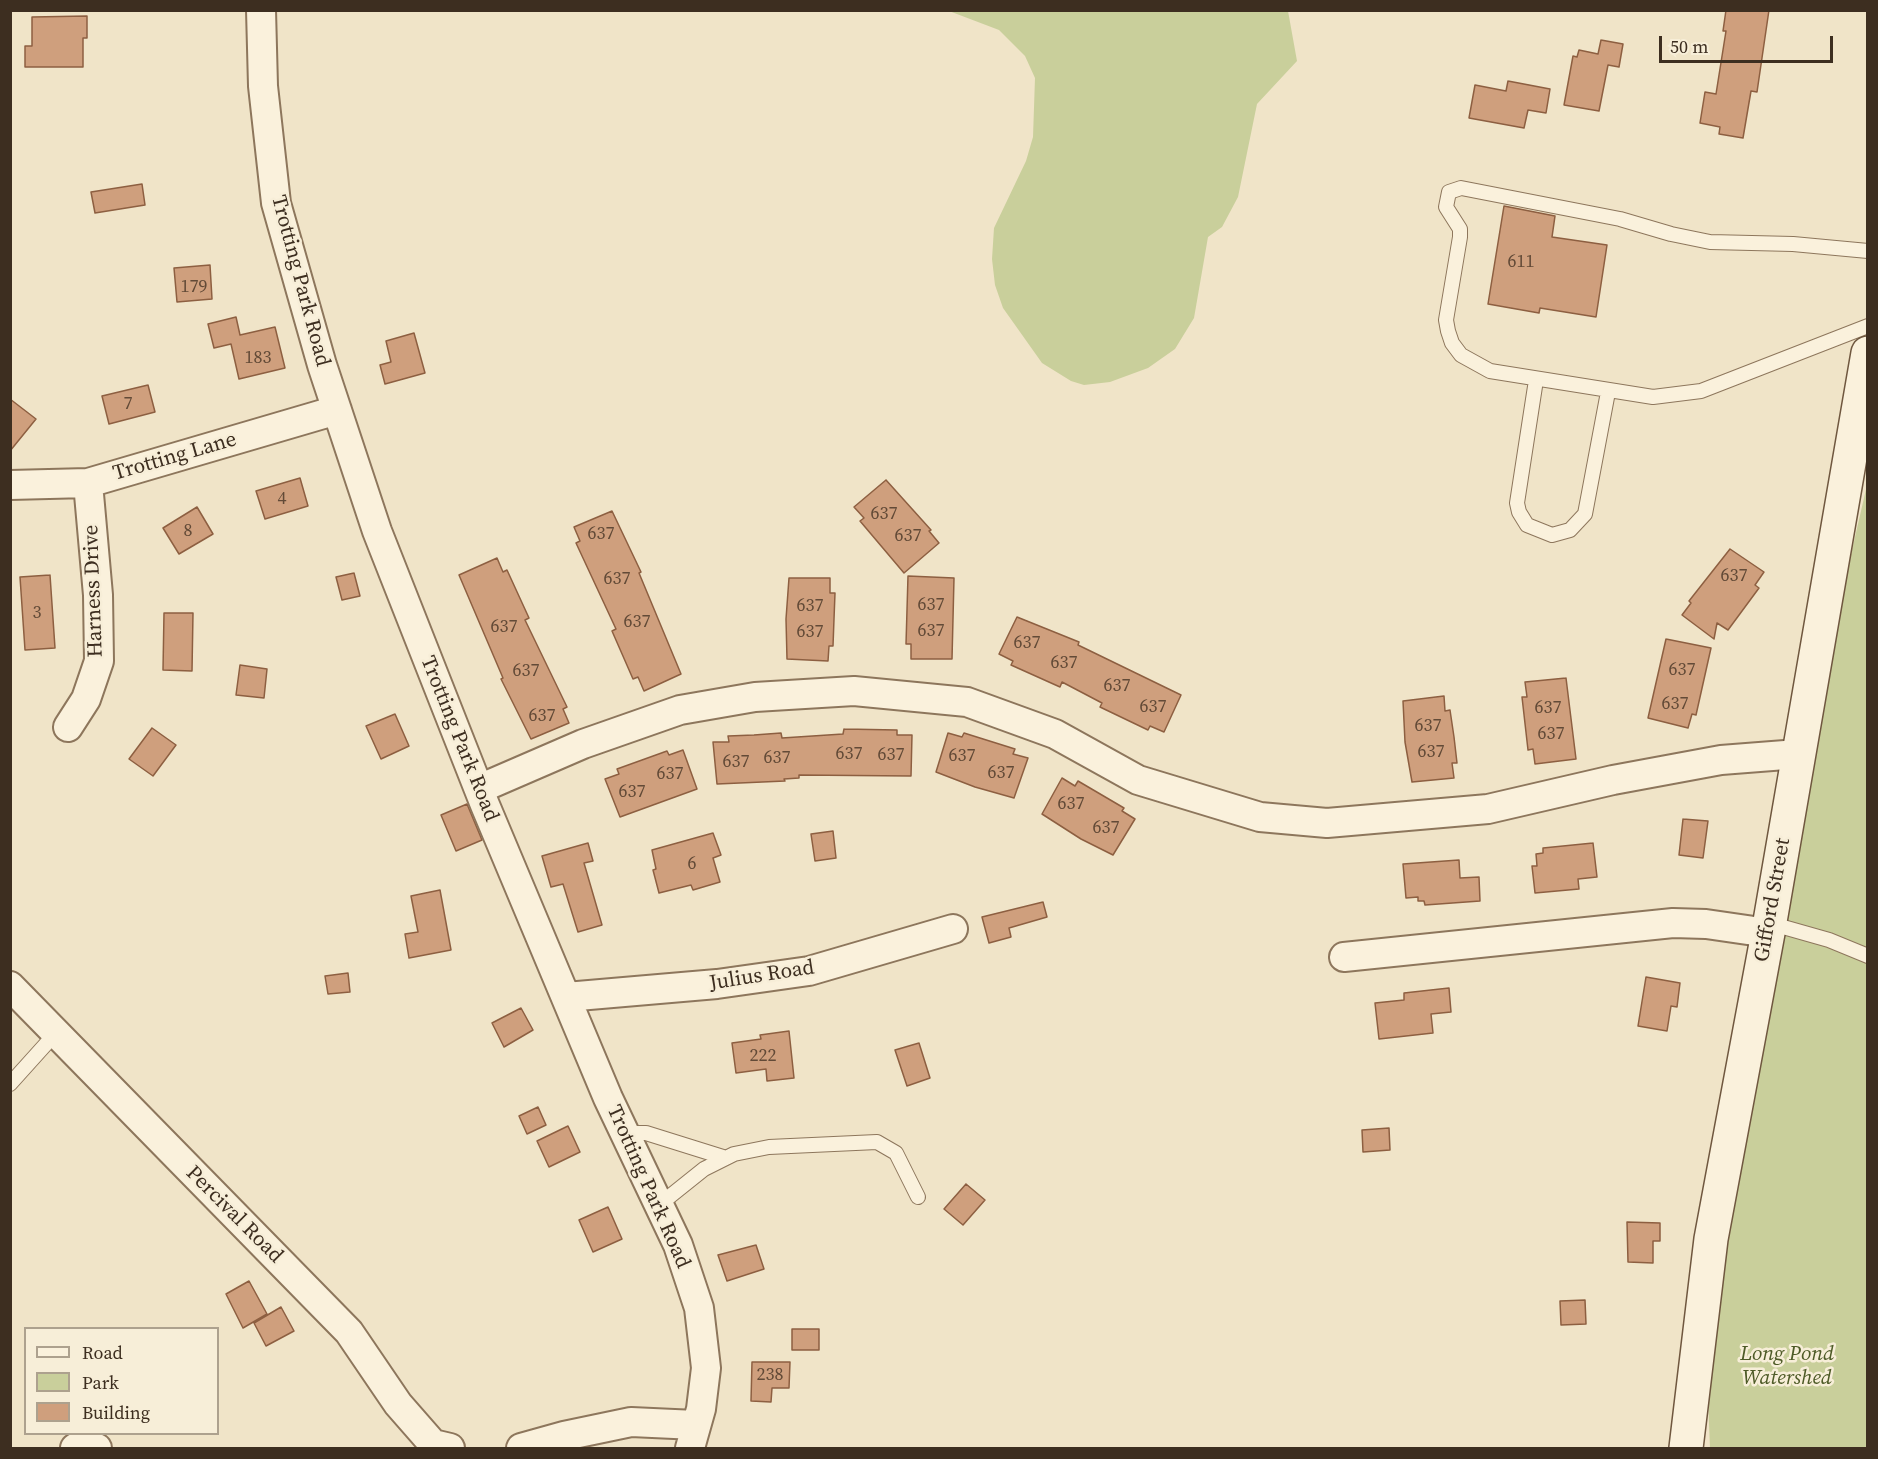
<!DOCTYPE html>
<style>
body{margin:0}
#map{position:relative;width:1878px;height:1459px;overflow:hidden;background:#f0e4c8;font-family:"Source Serif 4",serif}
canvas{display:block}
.frame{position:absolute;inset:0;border:12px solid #3d2e20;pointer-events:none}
.legend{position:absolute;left:24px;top:1327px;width:195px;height:108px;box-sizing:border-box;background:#f7eed8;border:2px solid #ada18e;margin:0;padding:8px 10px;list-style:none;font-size:18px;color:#3d2e20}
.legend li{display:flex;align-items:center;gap:12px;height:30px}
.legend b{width:30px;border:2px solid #ada18e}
.scale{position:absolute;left:1659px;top:36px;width:174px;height:27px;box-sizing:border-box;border:3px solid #3d2e20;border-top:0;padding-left:8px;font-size:18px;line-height:21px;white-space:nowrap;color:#3d2e20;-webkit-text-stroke:4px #f7eed8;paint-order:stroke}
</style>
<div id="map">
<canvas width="1878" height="1459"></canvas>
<div class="frame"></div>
<ul class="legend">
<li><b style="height:8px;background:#faf1dc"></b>Road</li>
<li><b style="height:16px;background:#c9cf9b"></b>Park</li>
<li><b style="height:16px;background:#cf9f7d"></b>Building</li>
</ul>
<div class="scale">50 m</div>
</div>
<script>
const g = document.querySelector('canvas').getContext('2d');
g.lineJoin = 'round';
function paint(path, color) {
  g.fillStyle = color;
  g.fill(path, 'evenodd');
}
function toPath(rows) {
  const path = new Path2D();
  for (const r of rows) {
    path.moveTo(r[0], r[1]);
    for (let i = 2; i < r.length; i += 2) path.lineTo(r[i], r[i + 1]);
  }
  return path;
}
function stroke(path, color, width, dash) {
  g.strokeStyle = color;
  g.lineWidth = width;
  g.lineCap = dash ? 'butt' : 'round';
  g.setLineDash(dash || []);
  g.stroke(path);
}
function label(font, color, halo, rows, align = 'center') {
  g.font = font + ' "Source Serif 4",serif';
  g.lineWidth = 5;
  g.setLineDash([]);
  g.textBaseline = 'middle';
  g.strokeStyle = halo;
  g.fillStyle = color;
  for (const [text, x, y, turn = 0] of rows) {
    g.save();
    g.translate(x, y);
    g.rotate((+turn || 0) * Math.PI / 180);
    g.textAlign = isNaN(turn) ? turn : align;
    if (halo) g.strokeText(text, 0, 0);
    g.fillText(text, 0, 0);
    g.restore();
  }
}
paint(toPath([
 [949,11,1288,11,1297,61,1257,104,1238,197,1222,227,1208,237,1194,318,1175,349,1148,368,1110,382,1084,385,1071,381,1042,363,1003,308,995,285,992,259,994,228,1026,161,1033,137,1035,78,1025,56,999,30],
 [1867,485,1867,1448,1710,1448,1705,1322,1816,706]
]), '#c9cf9b');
const building = toPath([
 [1726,10,1769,10,1757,92,1751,91,1743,138,1719,134,1720,127,1700,123,1705,92,1716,94,1726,31,1723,31,1726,10],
 [87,16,87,38,83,38,83,67,25,67,25,46,32,46,32,17,87,16],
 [1601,40,1623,44,1619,67,1608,65,1599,111,1564,105,1573,56,1577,57,1579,50,1598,54,1601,40],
 [1508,81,1550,89,1546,113,1528,110,1524,128,1469,118,1475,85,1506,91,1508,81],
 [142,184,145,205,95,213,91,192,142,184],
 [1504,206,1555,216,1552,237,1607,245,1596,317,1540,308,1539,313,1488,304,1504,206],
 [210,265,212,299,177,302,174,268,210,265],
 [236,317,240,335,275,327,285,368,239,379,231,344,214,348,208,324,236,317],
 [414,333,425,373,385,384,380,365,391,362,386,341,414,333],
 [148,385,155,412,109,424,102,396,148,385],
 [10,399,36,419,10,451,10,399],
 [300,478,308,506,265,519,256,491,300,478],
 [886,480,931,530,929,531,939,543,904,573,860,521,864,518,854,507,886,480],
 [197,507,213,534,179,554,163,528,197,507],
 [612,511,641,572,639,573,681,674,644,691,638,677,633,679,612,631,616,629,576,543,580,541,574,527,612,511],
 [1730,549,1764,572,1755,585,1759,588,1728,630,1717,623,1714,639,1682,615,1691,603,1689,601,1730,549],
 [497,558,503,572,507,570,529,618,525,620,567,707,563,709,569,723,531,739,501,679,503,678,459,575,497,558],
 [354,573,360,596,342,600,336,577,354,573],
 [50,575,55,648,25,650,20,577,50,575],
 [908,576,954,578,952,659,911,659,911,644,906,644,908,576],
 [789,578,830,578,830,593,835,593,834,619,833,646,829,646,828,661,787,659,786,619,789,578],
 [164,613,193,613,192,671,163,670,164,613],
 [1017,617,1079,642,1078,645,1181,695,1164,732,1150,726,1148,730,1100,707,1102,703,1062,682,1060,687,1011,665,1013,661,999,654,1017,617],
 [1666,639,1711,648,1696,715,1692,714,1688,728,1648,718,1666,639],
 [240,665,267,669,264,698,236,695,240,665],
 [1566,678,1576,759,1535,764,1533,749,1528,750,1522,697,1527,697,1525,682,1566,678],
 [1444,696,1445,711,1450,710,1454,737,1457,763,1452,763,1454,778,1412,782,1405,742,1403,701,1444,696],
 [395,714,409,746,381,759,366,726,395,714],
 [152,728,176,745,153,776,129,759,152,728],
 [844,729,897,730,897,735,912,735,911,776,799,775,799,778,784,779,785,781,717,784,713,742,729,742,728,736,754,735,781,733,782,738,843,734,844,729],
 [948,733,962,737,964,733,1015,749,1013,754,1028,758,1014,798,975,787,936,772,948,733],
 [683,750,697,789,620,817,605,779,619,774,617,769,667,751,669,755,683,750],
 [1062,778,1075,786,1078,781,1124,808,1122,811,1135,819,1113,855,1081,839,1042,814,1062,778],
 [467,804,482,840,456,851,441,815,467,804],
 [1683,819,1708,821,1703,858,1679,855,1683,819],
 [833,831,836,858,815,861,811,834,833,831],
 [713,833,721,855,713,858,720,882,693,890,691,885,659,893,653,870,656,869,652,850,713,833],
 [588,843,593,861,584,863,602,925,578,932,563,884,551,887,542,856,588,843],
 [1593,843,1597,877,1578,879,1579,889,1535,893,1532,866,1537,866,1536,854,1543,853,1543,848,1593,843],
 [1459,860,1460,878,1479,877,1480,901,1425,905,1424,901,1418,901,1418,897,1406,898,1403,864,1459,860],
 [440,890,451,950,409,958,405,934,418,932,411,896,440,890],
 [1043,902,1047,917,1009,928,1011,937,989,943,982,917,1043,902],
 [348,973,350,992,328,994,325,976,348,973],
 [1646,977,1680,983,1677,1007,1671,1006,1667,1031,1638,1026,1646,977],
 [1449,988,1451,1012,1431,1014,1433,1033,1379,1039,1375,1003,1404,1000,1404,993,1449,988],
 [521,1008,533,1030,504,1047,492,1023,521,1008],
 [789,1031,794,1078,767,1081,766,1069,736,1073,732,1043,761,1039,760,1035,789,1031],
 [919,1043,930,1078,907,1086,895,1050,919,1043],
 [538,1107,546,1125,527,1134,519,1116,538,1107],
 [568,1126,580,1152,549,1167,537,1141,568,1126],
 [1389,1128,1390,1150,1363,1152,1362,1130,1389,1128],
 [966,1184,985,1200,963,1225,944,1209,966,1184],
 [608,1207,622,1239,593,1252,579,1220,608,1207],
 [1627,1222,1660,1223,1660,1241,1653,1241,1653,1263,1628,1262,1627,1222],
 [756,1245,764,1269,727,1281,718,1255,756,1245],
 [249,1281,267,1314,243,1328,226,1294,249,1281],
 [1585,1300,1586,1324,1561,1325,1560,1301,1585,1300],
 [281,1307,294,1331,266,1346,254,1323,281,1307],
 [792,1329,819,1329,819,1350,792,1350,792,1329],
 [752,1362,790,1362,789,1388,772,1388,771,1402,751,1401,752,1362]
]);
paint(building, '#cf9f7d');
stroke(building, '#8d5f41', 1.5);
const service = toPath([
 [1868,251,1793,244,1710,242,1671,234,1620,219,1461,188,1449,192,1446,207,1460,229,1460,237,1446,320,1448,331,1452,343,1461,355,1490,371,1653,397,1701,391,1868,326],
 [1536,380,1517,503,1519,512,1527,525,1552,535,1570,530,1585,514,1608,392],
 [1769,923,1829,940,1868,956],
 [10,1084,55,1034],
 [625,1133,646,1133,726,1158],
 [659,1205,704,1169,734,1154,769,1147,877,1142,896,1153,918,1197]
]);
const minor = toPath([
 [261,10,263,86,276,203,322,365,377,531,485,805,608,1098,678,1245,699,1308,706,1368,701,1409,690,1448],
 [10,485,88,483,337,410],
 [68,727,86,699,99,661,98,595,88,483],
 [479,789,583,744,680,710,755,697,854,691,967,702,1055,734,1138,780,1260,817,1327,823,1488,809,1613,780,1721,760,1798,754],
 [1344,957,1673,923,1706,924,1768,933],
 [10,986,349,1332,398,1404,433,1444,450,1448],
 [566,997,717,984,809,971,953,929],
 [75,1448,80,1445,97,1448],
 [521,1448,564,1436,631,1422,696,1425]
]);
const secondary = toPath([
 [1686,1448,1711,1239,1768,933,1868,353]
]);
stroke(service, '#8d765c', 16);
stroke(minor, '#8d765c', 32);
stroke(secondary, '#6f573f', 36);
stroke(service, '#faf1dc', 14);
stroke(minor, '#faf1dc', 28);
stroke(secondary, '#faf1dc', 33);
label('18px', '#624a37', null, [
 ["611",1521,262],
 ["179",194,287],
 ["183",258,358],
 ["7",128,404],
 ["4",282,499],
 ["637",884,514],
 ["8",188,531],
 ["637",601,534],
 ["637",908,536],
 ["637",1734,576],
 ["637",617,579],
 ["637",931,605],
 ["637",810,606],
 ["3",37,613],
 ["637",637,622],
 ["637",504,627],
 ["637",931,631],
 ["637",810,632],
 ["637",1027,643],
 ["637",1064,663],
 ["637",1682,670],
 ["637",526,671],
 ["637",1117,686],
 ["637",1675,704],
 ["637",1153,707],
 ["637",1548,708],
 ["637",542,716],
 ["637",1428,726],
 ["637",1551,734],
 ["637",1431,752],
 ["637",849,754],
 ["637",891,755],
 ["637",962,756],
 ["637",777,758],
 ["637",736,762],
 ["637",1001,773],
 ["637",670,774],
 ["637",632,792],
 ["637",1071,804],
 ["637",1106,828],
 ["6",692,864],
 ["222",763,1056],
 ["238",770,1375]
]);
label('21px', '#3d2e20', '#f7eed8', [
 ["Trotting Park Road",300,281,75],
 ["Trotting Lane",175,457,-16],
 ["Harness Drive",94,591,-92],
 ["Trotting Park Road",459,739,68],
 ["Gifford Street",1773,900,-80],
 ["Julius Road",762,976,-9],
 ["Trotting Park Road",648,1187,66],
 ["Percival Road",234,1215,45]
]);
label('italic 21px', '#4d5a26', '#f7eed8', [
 ["Long Pond",1787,1355],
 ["Watershed",1787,1379]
]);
</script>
